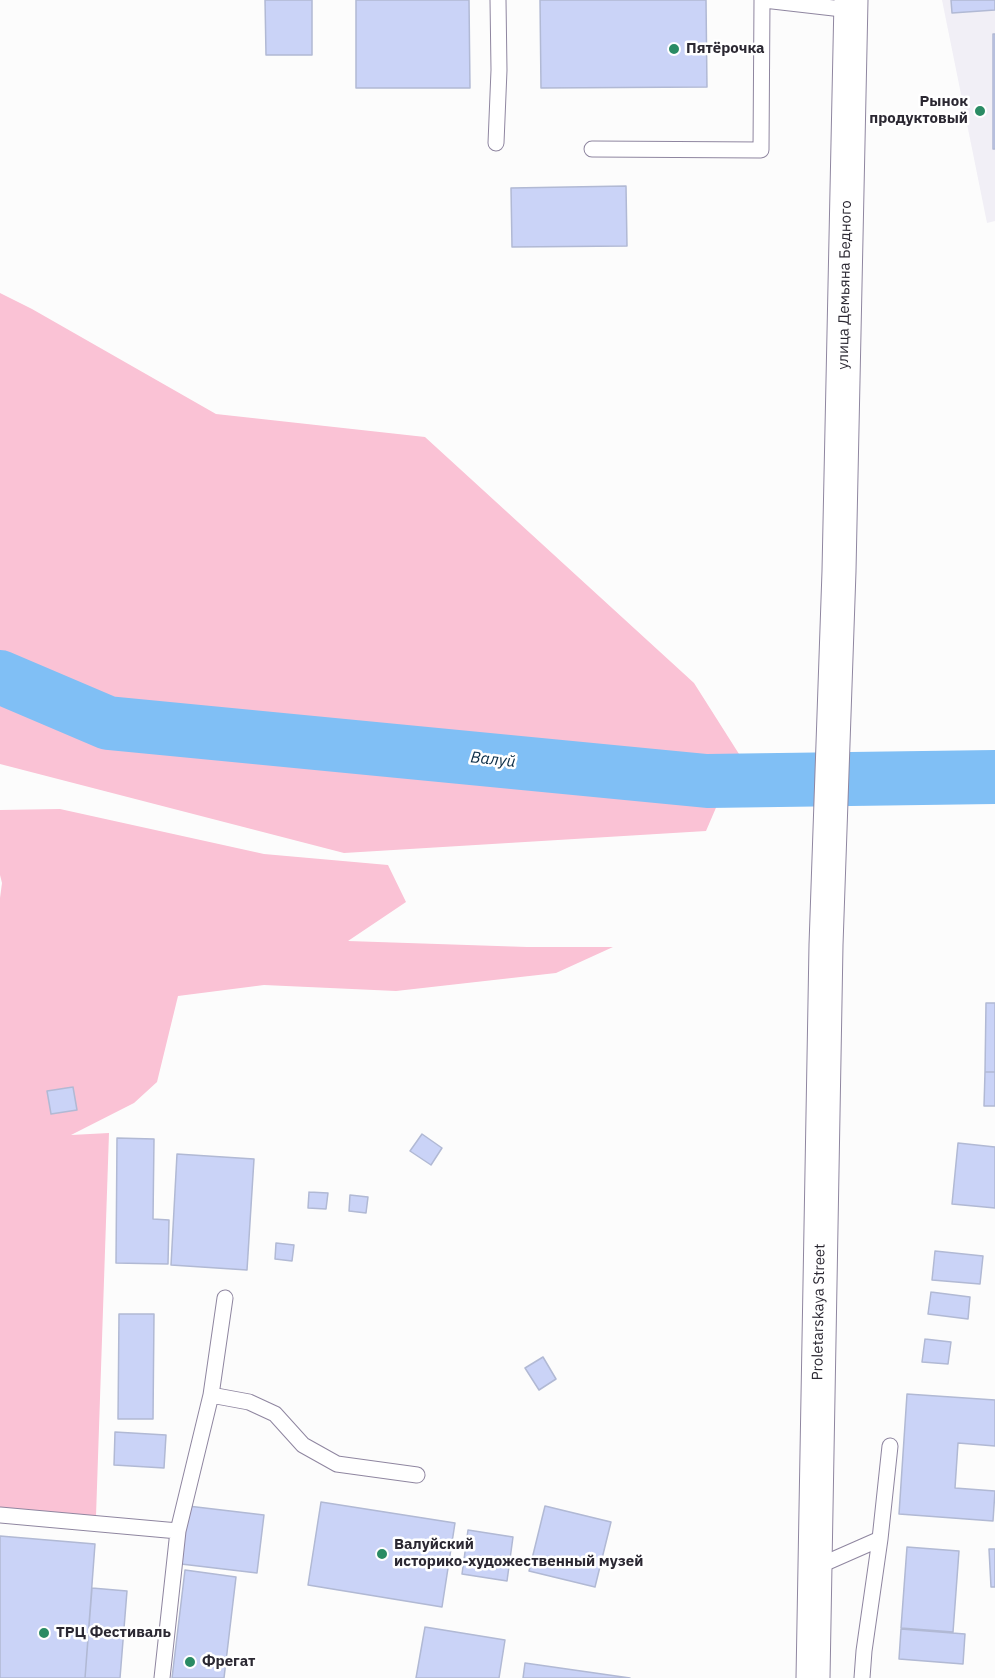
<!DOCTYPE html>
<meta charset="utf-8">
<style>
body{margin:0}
canvas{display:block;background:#fcfcfc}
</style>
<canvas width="995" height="1678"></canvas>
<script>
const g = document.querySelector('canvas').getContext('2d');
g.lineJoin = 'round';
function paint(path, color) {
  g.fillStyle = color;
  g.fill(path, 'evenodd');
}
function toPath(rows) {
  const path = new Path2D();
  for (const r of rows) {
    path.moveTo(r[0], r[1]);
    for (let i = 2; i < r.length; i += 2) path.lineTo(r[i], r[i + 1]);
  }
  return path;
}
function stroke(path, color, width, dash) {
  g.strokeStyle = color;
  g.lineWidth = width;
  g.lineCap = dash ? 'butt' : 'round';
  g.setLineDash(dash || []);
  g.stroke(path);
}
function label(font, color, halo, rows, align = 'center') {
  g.font = font + ' "IBM Plex Sans",sans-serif';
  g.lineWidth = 5;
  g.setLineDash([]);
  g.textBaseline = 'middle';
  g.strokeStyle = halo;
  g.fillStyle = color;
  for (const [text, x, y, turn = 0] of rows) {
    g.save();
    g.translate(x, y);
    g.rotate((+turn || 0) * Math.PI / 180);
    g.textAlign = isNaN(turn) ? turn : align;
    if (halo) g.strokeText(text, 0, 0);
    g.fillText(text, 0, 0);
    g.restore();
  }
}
paint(toPath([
 [942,0,995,0,995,221,987,223]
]), '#f1eff6');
paint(toPath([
 [0,293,32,309,216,414,425,437,694,683,739,754,706,831,344,853,0,764],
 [60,809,264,854,388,865,406,902,348,941,527,947,613,947,556,973,396,991,264,985,178,996,157,1082,134,1103,71,1135,109,1133,96,1516,0,1509,0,898,2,883,0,875,0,810]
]), '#fac2d5');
stroke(toPath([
 [0,677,108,723,707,781,995,777]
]), '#80bff5', 54);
const building = toPath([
 [265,0,312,0,312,55,266,55,265,0],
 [356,0,469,0,470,88,356,88,356,0],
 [540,0,706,0,707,87,541,88,540,0],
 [951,0,995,0,995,10,952,13,951,0],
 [993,34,995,34,995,149,993,149,993,34],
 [626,186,627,246,512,247,511,188,626,186],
 [986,1003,995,1003,995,1072,985,1072,986,1003],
 [985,1072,995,1072,995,1106,984,1106,985,1072],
 [73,1087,77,1110,51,1114,47,1091,73,1087],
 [422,1134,442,1148,431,1165,410,1151,422,1134],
 [117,1138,154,1139,153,1219,169,1220,168,1264,116,1263,117,1138],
 [958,1143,995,1147,995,1208,952,1204,958,1143],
 [177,1154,254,1159,247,1270,171,1265,177,1154],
 [309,1192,328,1193,326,1209,308,1208,309,1192],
 [350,1195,368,1197,366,1213,349,1211,350,1195],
 [276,1243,294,1245,292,1261,275,1259,276,1243],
 [935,1251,983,1256,980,1284,932,1280,935,1251],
 [931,1292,970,1297,968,1319,928,1314,931,1292],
 [119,1314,154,1314,153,1419,118,1419,119,1314],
 [925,1339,951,1342,948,1364,922,1362,925,1339],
 [543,1357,556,1379,539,1390,525,1368,543,1357],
 [907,1394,995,1400,995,1446,958,1443,955,1488,995,1491,993,1521,899,1514,907,1394],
 [115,1432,166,1435,164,1468,114,1465,115,1432],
 [321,1502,455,1523,442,1607,308,1585,321,1502],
 [188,1506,264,1515,257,1573,181,1564,188,1506],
 [545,1506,611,1522,595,1587,529,1571,545,1506],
 [468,1530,513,1537,507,1581,462,1574,468,1530],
 [0,1536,95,1544,85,1678,0,1678,0,1536],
 [907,1547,959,1551,953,1632,901,1628,907,1547],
 [989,1549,995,1549,995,1587,991,1587,989,1549],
 [185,1570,236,1577,224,1678,172,1678,185,1570],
 [92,1588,127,1591,120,1678,85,1678,92,1588],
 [425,1627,505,1640,499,1678,416,1678,425,1627],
 [901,1629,965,1634,963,1664,899,1659,901,1629],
 [525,1663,630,1678,523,1678,525,1663]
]);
paint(building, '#cad3f7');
stroke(building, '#b1b9d4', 1.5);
const lane = toPath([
 [764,0,851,10],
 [496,143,499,70,498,0],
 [592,149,761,150,762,0],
 [211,1395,249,1402,275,1414,303,1445,337,1464,417,1475],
 [0,1515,178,1531],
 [814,1568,880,1539],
 [162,1678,178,1531,211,1395,225,1298],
 [862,1678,864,1651,880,1539,890,1446]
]);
const primary = toPath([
 [813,1678,826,945,839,571,851,0]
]);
stroke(lane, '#8f86a0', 17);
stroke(primary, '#8f86a0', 35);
stroke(lane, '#fff', 15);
stroke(primary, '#fff', 33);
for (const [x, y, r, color] of [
 [674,49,6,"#2a8b64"],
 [980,111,6,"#2a8b64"],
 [382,1554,6,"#2a8b64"],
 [44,1633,6,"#2a8b64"],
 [190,1662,6,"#2a8b64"]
]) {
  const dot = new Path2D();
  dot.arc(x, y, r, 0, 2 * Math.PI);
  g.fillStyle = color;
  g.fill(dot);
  stroke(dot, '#fff', 2);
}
label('bold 15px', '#2b2832', '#fff', [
 ["Пятёрочка",686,49],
 ["Рынок",968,102,"right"],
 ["продуктовый",968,119,"right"],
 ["Валуйский",394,1545],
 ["историко-художественный музей",394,1562],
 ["ТРЦ Фестиваль",56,1633],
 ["Фрегат",202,1662]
], 'left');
label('15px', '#2b2832', '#fff', [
 ["улица Демьяна Бедного",845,285,-89],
 ["Proletarskaya Street",819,1312,-89]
]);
label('italic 16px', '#092c46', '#fff', [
 ["Валуй",493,760,6]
]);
</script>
